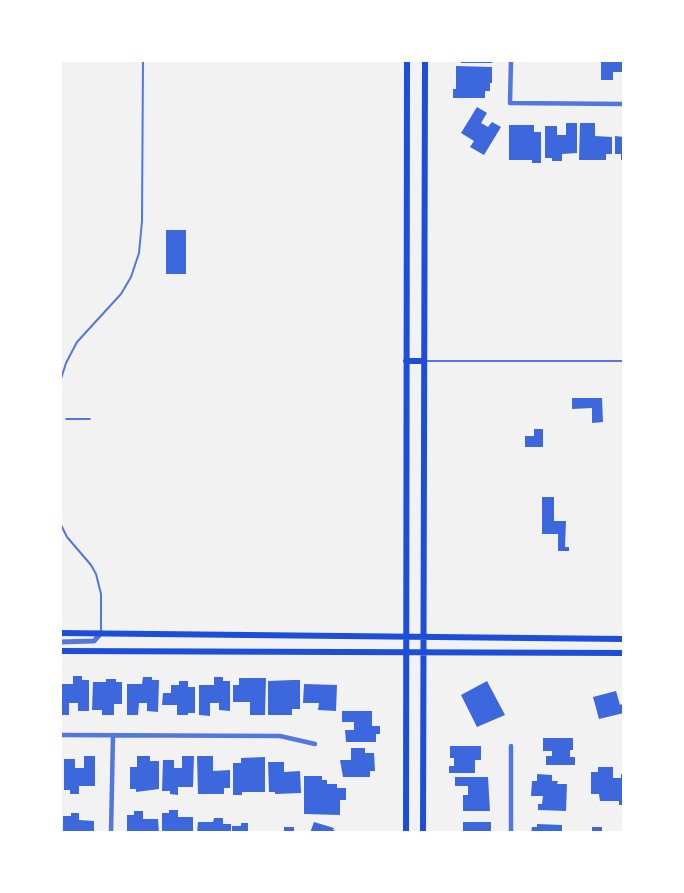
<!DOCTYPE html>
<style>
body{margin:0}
#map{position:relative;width:684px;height:893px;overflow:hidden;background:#f2f2f2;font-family:"Sofia Sans Condensed",sans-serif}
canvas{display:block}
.frame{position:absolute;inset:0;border:62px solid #fff;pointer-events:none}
</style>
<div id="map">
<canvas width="684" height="893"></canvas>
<div class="frame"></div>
</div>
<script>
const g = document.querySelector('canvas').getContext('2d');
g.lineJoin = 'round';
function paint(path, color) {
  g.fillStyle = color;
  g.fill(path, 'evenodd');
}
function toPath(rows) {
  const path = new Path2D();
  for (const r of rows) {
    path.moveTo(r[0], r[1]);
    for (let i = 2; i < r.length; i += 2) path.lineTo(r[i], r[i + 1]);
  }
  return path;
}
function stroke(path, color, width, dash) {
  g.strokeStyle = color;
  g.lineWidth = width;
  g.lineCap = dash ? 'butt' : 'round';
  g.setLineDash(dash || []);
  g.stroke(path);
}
paint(toPath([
 [461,60,492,60,492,63,461,63],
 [601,60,624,60,624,82,622,82,622,72,613,72,613,80,601,80],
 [456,66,492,67,492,83,490,83,490,91,485,91,485,98,453,98,453,89,456,89],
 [477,107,487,113,481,123,488,127,492,122,501,127,484,155,470,147,474,141,461,133],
 [566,123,577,123,577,153,562,154,562,161,552,161,552,158,545,158,545,126,557,126,557,135,566,135],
 [580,123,595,123,595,136,612,137,612,154,606,154,606,160,579,160],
 [509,125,534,125,534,132,541,132,541,163,532,163,532,160,509,160],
 [615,136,624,137,624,160,621,160,621,154,615,154],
 [166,230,186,230,186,274,166,274],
 [572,398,602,398,603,422,592,423,592,408,572,409],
 [534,429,543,429,543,447,525,447,525,436,534,436],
 [542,497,554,497,554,521,566,521,565,547,569,547,569,551,558,551,558,534,542,534],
 [73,676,82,676,82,680,89,680,89,711,78,711,78,703,69,703,69,715,60,715,60,684,73,684],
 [143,677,152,677,152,680,159,680,158,712,147,711,147,703,139,703,138,715,127,715,127,684,142,684],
 [214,677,223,677,223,681,230,681,230,711,219,710,219,703,210,703,210,716,199,715,199,685,214,685],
 [239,678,266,678,265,715,250,715,250,702,233,702,233,685,239,685],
 [106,679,116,679,116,682,122,682,122,704,114,704,114,715,102,715,102,710,92,710,93,682,106,682],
 [293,680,300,680,300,709,292,709,292,715,268,715,268,681],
 [179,681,188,681,188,687,195,687,195,713,188,713,188,715,177,715,177,705,162,705,163,693,171,693,171,685,179,685],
 [487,681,505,715,477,727,461,695],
 [304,684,337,685,336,711,318,710,319,703,303,703],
 [616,691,620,705,624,703,624,713,599,719,593,697],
 [342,711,372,711,372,726,380,726,380,734,376,734,376,742,346,742,345,730,354,730,354,722,342,722],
 [543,738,573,738,573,750,570,750,570,757,575,757,575,765,546,765,546,756,552,756,552,751,543,751],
 [450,746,481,746,481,760,475,760,475,773,449,773,449,766,454,766,454,758,450,758],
 [351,748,365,748,365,753,374,753,375,771,370,771,370,777,343,777,340,760,351,760],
 [84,756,95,756,95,786,79,786,79,794,70,794,70,790,64,790,64,759,75,759,75,768,84,768],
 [137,756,150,756,150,761,159,761,159,789,136,792,136,789,130,789,130,767,137,767],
 [182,756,194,756,193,787,178,787,178,795,170,794,170,791,162,791,163,760,174,760,174,768,182,768],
 [197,756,213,756,213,771,230,770,230,788,224,788,224,794,198,794],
 [265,757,265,792,242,792,242,795,233,795,233,763,241,763,241,758],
 [268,762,284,762,284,772,300,771,301,793,275,794,275,792,269,792],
 [598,767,613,767,613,778,621,778,621,774,624,774,624,805,619,805,619,801,600,801,599,794,591,794,591,772,598,772],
 [537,774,552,775,552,781,558,781,557,784,567,784,566,811,538,810,538,804,542,804,543,796,531,796,532,781,537,781],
 [304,776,322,776,322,780,327,780,327,784,337,784,337,788,346,788,346,800,340,800,340,815,304,814],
 [455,777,488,777,490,811,463,811,463,795,468,795,468,786,455,786],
 [169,810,178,810,178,817,193,817,193,833,162,833,162,813,169,813],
 [134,811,143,811,143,819,158,819,159,833,127,833,127,815,134,815],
 [71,813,79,813,79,820,94,821,94,833,63,833,63,816,71,816],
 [214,818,223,818,223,824,231,824,231,833,197,833,198,822,213,822],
 [314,822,334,828,333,830,341,833,310,833],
 [463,822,491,822,491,833,463,832],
 [241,823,248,823,248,831,264,831,264,833,232,833,232,826,241,826],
 [537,824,562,825,562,833,531,833,532,827,537,827],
 [284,827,294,827,294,831,301,831,301,833,284,833],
 [592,827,602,827,602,833,592,833]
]), '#3d67dc');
stroke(toPath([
 [66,419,90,419]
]), '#1d4ed8', 1.5);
stroke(toPath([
 [424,361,624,361],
 [60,382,66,363,77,342,121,294,131,277,139,253,142,221,143,60],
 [60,523,67,537,91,565,96,574,101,594,101,633]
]), '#5277de', 2);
stroke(toPath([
 [511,60,510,103,624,104],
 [60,735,280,736,315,744],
 [111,833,113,735],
 [511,833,511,746]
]), '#5277de', 4.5);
stroke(toPath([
 [60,642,94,641,101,633]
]), '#5277de', 5);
stroke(toPath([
 [406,361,424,361],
 [60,633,624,639],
 [60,651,624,653],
 [406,833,407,60],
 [423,833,425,60]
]), '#1d4ed8', 6);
</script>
